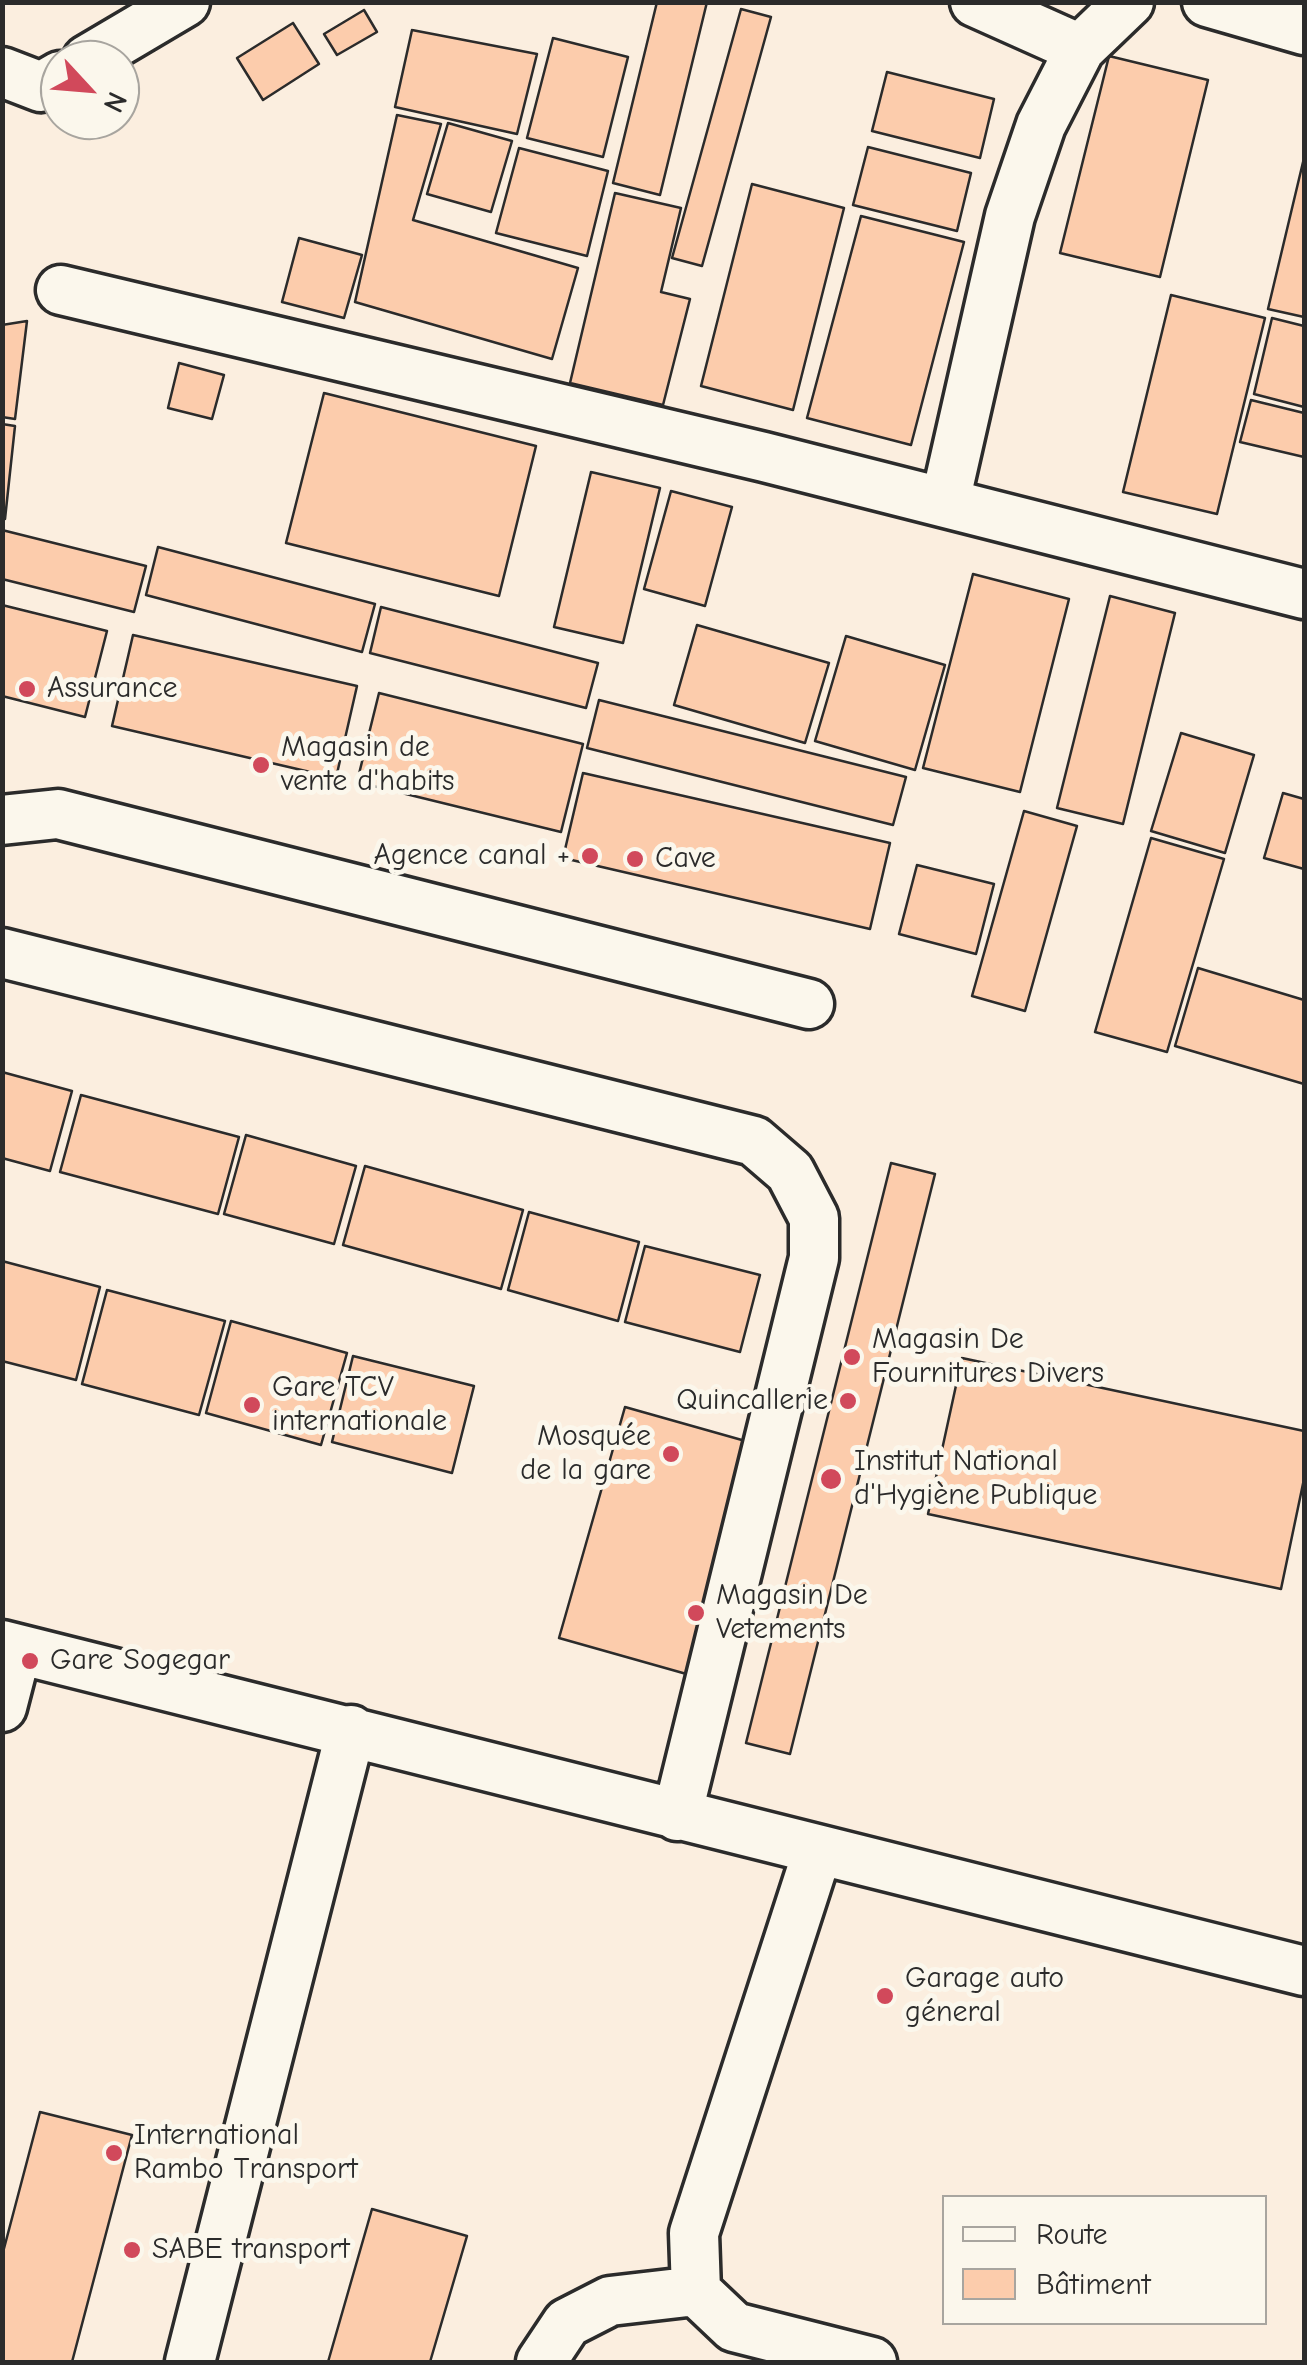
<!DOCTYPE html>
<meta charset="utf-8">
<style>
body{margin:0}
#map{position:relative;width:1307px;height:2365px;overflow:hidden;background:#fbeedf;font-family:"Comic Neue",sans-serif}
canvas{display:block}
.frame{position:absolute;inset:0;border:5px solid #2b2b2b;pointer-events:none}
.legend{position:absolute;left:942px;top:2195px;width:325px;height:130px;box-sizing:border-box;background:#fbf7ec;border:2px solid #a8a59f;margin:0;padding:12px 18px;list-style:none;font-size:30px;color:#2b2b2b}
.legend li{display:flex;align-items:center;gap:20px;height:50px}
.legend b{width:50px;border:2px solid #a8a59f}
.north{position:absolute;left:40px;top:40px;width:100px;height:100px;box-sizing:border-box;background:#fbf7ec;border:2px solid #a8a59f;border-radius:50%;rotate:116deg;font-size:28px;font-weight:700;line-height:40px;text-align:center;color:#2b2b2b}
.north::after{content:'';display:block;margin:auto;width:35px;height:45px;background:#d1495b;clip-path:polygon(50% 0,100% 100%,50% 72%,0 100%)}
</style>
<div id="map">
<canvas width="1307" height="2365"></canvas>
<div class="frame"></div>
<ul class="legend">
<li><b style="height:12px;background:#fbf7ec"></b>Route</li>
<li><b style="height:28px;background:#fcccac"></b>Bâtiment</li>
</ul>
<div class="north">N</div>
</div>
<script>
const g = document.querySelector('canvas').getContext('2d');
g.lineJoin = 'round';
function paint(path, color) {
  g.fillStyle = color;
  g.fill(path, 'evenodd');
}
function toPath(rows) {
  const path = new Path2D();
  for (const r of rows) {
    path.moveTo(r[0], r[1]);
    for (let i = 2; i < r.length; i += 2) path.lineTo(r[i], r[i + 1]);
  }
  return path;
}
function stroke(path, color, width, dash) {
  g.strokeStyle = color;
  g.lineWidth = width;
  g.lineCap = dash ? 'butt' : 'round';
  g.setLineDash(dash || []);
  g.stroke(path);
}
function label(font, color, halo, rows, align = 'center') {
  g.font = font + ' "Comic Neue",sans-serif';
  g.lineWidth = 10;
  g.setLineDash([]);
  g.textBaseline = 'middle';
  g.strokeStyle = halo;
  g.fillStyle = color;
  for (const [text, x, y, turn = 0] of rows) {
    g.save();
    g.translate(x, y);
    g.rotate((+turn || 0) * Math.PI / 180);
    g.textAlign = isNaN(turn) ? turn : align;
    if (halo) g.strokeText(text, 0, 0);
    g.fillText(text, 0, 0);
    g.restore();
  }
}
const building = toPath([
 [657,2,707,2,660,195,613,183,657,2],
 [741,9,771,17,702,266,672,258,741,9],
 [364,10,377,32,337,55,324,34,364,10],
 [293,23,319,64,263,100,237,58,293,23],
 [412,30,537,54,517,134,395,107,412,30],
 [553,38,628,57,603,157,527,138,553,38],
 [1109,56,1208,80,1160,277,1060,253,1109,56],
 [887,72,994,99,980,158,872,131,887,72],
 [397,115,441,124,413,220,578,268,552,359,355,302,397,115],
 [448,123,512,141,491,212,427,194,448,123],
 [868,147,971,173,957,231,853,205,868,147],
 [519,148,608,171,587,256,496,233,519,148],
 [1304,158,1304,317,1268,309,1304,158],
 [752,184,844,208,793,410,701,386,752,184],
 [615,193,681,208,661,292,690,299,663,405,570,383,615,193],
 [861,216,964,242,911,445,807,418,861,216],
 [299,238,362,255,344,318,282,302,299,238],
 [1171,295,1265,318,1217,514,1123,492,1171,295],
 [1272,318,1304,326,1304,407,1254,394,1272,318],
 [27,321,15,419,2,417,2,325,27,321],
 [179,363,224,375,212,419,168,408,179,363],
 [324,393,536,446,499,596,286,543,324,393],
 [1251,400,1304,413,1304,457,1240,442,1251,400],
 [2,424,15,426,5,519,2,519,2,424],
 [591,472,660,488,623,643,554,627,591,472],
 [671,491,732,507,705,606,644,589,671,491],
 [2,530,146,566,134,612,2,579,2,530],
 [158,547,375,604,362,652,146,595,158,547],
 [973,574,1069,599,1020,792,923,768,973,574],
 [1110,596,1175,613,1123,824,1057,808,1110,596],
 [2,605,107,631,85,717,2,696,2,605],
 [381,607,598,663,586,708,370,653,381,607],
 [697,625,829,663,805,743,674,705,697,625],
 [133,635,357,686,336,778,112,726,133,635],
 [846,636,945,665,915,770,815,741,846,636],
 [379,693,583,744,561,832,357,782,379,693],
 [599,700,906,777,893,825,587,748,599,700],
 [1181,733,1254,755,1225,853,1151,831,1181,733],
 [583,773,890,843,870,929,563,858,583,773],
 [1283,793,1304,799,1304,869,1264,858,1283,793],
 [1024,811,1077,826,1025,1011,972,996,1024,811],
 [1151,838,1224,859,1167,1052,1095,1032,1151,838],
 [917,865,994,884,976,954,899,934,917,865],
 [1198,968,1304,1000,1304,1084,1175,1046,1198,968],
 [2,1072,72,1091,50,1171,2,1158,2,1072],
 [81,1095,239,1137,218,1214,60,1172,81,1095],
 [246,1135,356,1166,334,1244,224,1214,246,1135],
 [891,1163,935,1174,790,1754,746,1743,891,1163],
 [365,1166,523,1210,501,1289,343,1245,365,1166],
 [529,1212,639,1242,618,1321,508,1290,529,1212],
 [645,1246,760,1275,740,1352,625,1322,645,1246],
 [2,1261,100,1287,76,1380,2,1361,2,1261],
 [107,1290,225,1321,199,1415,82,1384,107,1290],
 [231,1321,347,1353,321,1445,206,1413,231,1321],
 [353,1356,474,1386,452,1473,332,1442,353,1356],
 [962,1358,1304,1431,1304,1479,1281,1589,928,1514,962,1358],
 [625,1407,756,1444,690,1675,559,1638,625,1407],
 [40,2112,132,2135,72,2362,2,2362,2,2256,40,2112],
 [372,2209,467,2236,430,2362,328,2362,372,2209]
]);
paint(building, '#fcccac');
stroke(building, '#2b2b2b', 2.5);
const minor = toPath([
 [975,2,1080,49],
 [1207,2,1304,30],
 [87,60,185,2],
 [2,72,41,87,60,76],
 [61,290,764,457,1304,594],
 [945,502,1010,216,1041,125,1080,49,1129,2],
 [2,820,58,814,809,1004],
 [2,953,754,1141,790,1172,814,1218,814,1258,677,1816],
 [2,1645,1304,1971],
 [2,1707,17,1649],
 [818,1850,694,2233,696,2291,734,2327,872,2362],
 [190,2362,351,1730],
 [541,2362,567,2323,610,2301,696,2291]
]);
stroke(minor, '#2b2b2b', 55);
stroke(minor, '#fbf7ec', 48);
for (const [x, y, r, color] of [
 [27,689,10,"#d1495b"],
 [261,765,10,"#d1495b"],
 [590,856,10,"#d1495b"],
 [635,859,10,"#d1495b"],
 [852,1357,10,"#d1495b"],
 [848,1401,10,"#d1495b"],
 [252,1405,10,"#d1495b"],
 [671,1454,10,"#d1495b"],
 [831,1479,12,"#d1495b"],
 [696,1613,10,"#d1495b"],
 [30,1661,10,"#d1495b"],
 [885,1996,10,"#d1495b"],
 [114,2153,10,"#d1495b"],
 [132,2250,10,"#d1495b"]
]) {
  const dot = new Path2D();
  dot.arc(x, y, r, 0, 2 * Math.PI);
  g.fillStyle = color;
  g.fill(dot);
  stroke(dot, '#fbf7ec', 4);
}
label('30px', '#2b2b2b', '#fbf7ec', [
 ["Assurance",47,689],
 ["Magasin de",281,748],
 ["vente d'habits",281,782],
 ["Agence canal +",570,856,"right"],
 ["Cave",655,859],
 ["Magasin De",872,1340],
 ["Fournitures Divers",872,1374],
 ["Gare TCV",272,1388],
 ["internationale",272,1422],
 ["Quincallerie",828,1401,"right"],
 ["Mosquée",651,1437,"right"],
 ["de la gare",651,1471,"right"],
 ["Institut National",854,1462],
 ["d'Hygiène Publique",854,1496],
 ["Magasin De",716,1596],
 ["Vetements",716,1630],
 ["Gare Sogegar",50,1661],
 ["Garage auto",905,1979],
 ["géneral",905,2013],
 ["International",134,2136],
 ["Rambo Transport",134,2170],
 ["SABE transport",152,2250]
], 'left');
</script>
